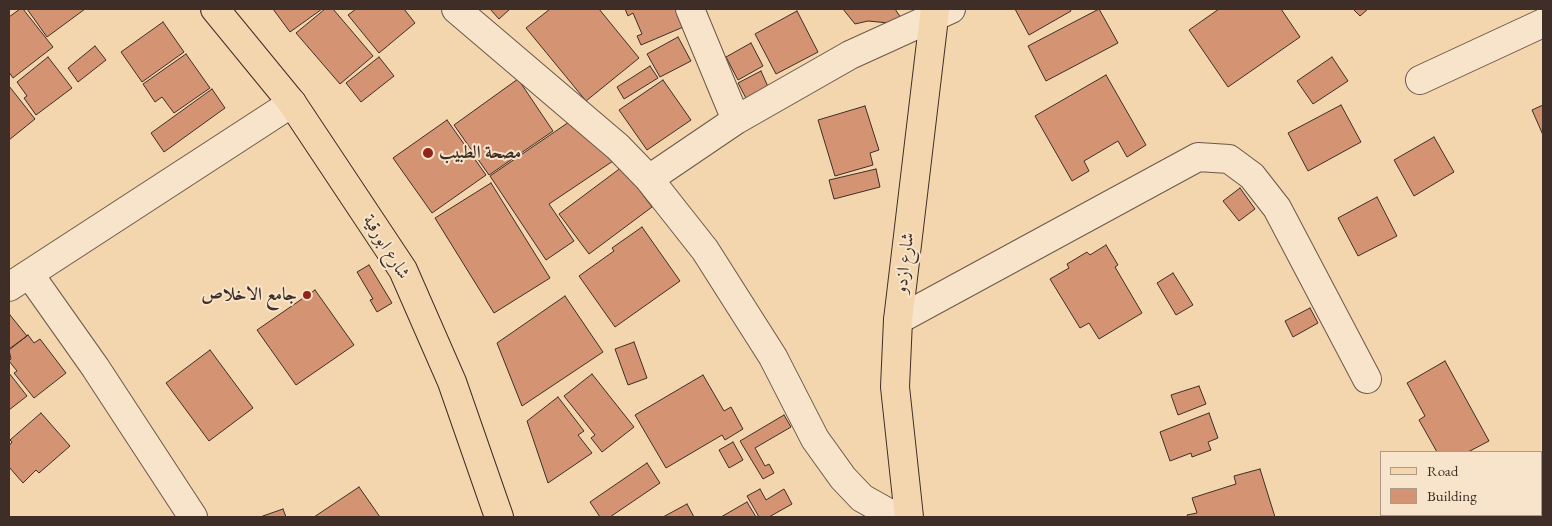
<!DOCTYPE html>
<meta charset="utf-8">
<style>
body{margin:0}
#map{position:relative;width:1552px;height:526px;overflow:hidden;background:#f3d6ae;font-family:"EB Garamond",serif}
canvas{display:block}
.frame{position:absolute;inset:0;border:10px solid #3e2e27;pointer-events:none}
.legend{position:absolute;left:1380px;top:451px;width:162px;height:65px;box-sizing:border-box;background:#f7e4ca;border:1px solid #ad9b89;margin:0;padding:6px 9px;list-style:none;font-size:15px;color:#3e2e27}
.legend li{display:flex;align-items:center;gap:10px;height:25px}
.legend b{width:25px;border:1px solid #ad9b89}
</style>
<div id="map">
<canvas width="1552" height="526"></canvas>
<div class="frame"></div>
<ul class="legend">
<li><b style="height:6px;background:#f3d6ae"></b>Road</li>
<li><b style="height:14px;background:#d49474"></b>Building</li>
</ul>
</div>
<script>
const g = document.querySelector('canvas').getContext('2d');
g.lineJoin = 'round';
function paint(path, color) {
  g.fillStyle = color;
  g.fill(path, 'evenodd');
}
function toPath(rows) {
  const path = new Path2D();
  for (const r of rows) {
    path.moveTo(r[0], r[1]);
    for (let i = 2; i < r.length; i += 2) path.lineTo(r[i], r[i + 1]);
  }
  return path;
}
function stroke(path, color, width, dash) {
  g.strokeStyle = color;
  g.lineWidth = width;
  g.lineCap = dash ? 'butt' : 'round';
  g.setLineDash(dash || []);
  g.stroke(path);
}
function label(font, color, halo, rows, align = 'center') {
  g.font = font + ' "EB Garamond",Amiri,serif';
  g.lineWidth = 4;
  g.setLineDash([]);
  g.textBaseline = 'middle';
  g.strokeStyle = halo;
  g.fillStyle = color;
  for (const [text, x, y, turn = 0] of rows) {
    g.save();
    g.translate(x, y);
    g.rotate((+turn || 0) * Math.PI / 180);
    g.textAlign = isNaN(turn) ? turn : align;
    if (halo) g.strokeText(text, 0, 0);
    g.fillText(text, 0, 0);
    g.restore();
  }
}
const building = toPath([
 [20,9,23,9,53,47,13,78,9,72,9,17,20,9],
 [27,9,85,9,47,37,27,9],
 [273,9,322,9,290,32,273,9],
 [325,9,333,9,373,56,340,84,296,33,325,9],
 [356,9,404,9,415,23,379,53,348,15,356,9],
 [490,9,510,9,499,19,490,9],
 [550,9,599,9,639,58,586,101,526,28,550,9],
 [625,9,681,9,688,25,641,45,637,36,642,34,633,13,628,16,625,9],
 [843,9,895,9,901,18,889,23,868,21,855,24,843,9],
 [1015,9,1070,9,1071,11,1029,35,1015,9],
 [1099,9,1118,43,1046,81,1028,46,1099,9],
 [1219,9,1281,9,1300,37,1228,87,1189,30,1219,9],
 [1353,9,1368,9,1360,16,1353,9],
 [797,11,818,52,776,74,755,34,797,11],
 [163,22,184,52,142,82,121,52,163,22],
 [678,37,691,61,660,77,647,54,678,37],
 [751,43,763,66,738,80,726,57,751,43],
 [95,46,106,60,78,82,68,68,95,46],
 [186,54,210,88,174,113,162,97,155,102,143,84,186,54],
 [48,57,72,88,36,115,24,98,27,96,17,82,48,57],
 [379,57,394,76,361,102,346,83,379,57],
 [1332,57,1348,81,1313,104,1297,81,1332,57],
 [650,66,658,78,624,99,617,87,650,66],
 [761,71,769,89,747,100,738,83,761,71],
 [1106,75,1146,145,1127,157,1118,141,1084,161,1089,171,1072,181,1035,116,1106,75],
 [518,79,553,131,489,175,454,125,518,79],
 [663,80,691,120,647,150,619,110,663,80],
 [9,86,35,119,9,140,9,86],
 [212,89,225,108,164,152,151,133,212,89],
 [1341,105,1361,142,1308,171,1288,133,1341,105],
 [1543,105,1543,135,1532,110,1543,105],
 [865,106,879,150,870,153,873,165,835,176,818,120,865,106],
 [447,120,486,175,432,213,393,158,447,120],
 [572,120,616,159,549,204,574,241,546,260,490,176,572,120],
 [1434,137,1454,172,1414,196,1394,160,1434,137],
 [622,167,652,207,589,254,559,214,622,167],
 [876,169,880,187,834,199,829,180,876,169],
 [491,183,550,278,494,313,435,218,491,183],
 [1240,188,1255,209,1239,221,1223,201,1240,188],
 [1377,197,1397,236,1358,256,1338,218,1377,197],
 [642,227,680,281,615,327,579,276,614,251,612,248,642,227],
 [1106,245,1118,265,1115,267,1142,313,1099,339,1089,323,1080,328,1050,279,1069,268,1067,264,1087,252,1090,255,1106,245],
 [369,265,392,303,377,312,370,300,373,299,357,272,369,265],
 [1173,273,1193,305,1176,315,1157,283,1173,273],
 [315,290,354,345,296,385,257,330,315,290],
 [565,296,603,352,522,406,497,343,565,296],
 [1310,308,1318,323,1293,337,1285,321,1310,308],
 [10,315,27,336,9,349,9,316,10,315],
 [28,335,34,343,40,339,66,373,34,398,14,373,17,371,9,361,11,359,9,350,28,335],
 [634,342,647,378,628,385,615,349,634,342],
 [210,350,253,408,209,441,166,383,210,350],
 [1445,361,1489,441,1468,452,1437,452,1419,420,1425,416,1407,383,1445,361],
 [9,373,27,396,9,410,9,373],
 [592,374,634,427,602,452,591,438,595,435,564,396,592,374],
 [703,375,724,411,731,407,743,429,725,440,722,435,666,468,635,415,703,375],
 [1199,386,1206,404,1178,415,1171,395,1199,386],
 [558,397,584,431,578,435,592,453,548,483,527,421,558,397],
 [41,413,70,446,39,473,36,470,23,483,9,467,9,446,12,442,10,440,41,413],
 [1209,413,1218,438,1208,442,1211,450,1192,457,1191,453,1170,461,1160,432,1209,413],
 [784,415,791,427,755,448,765,466,769,464,774,473,763,479,740,441,784,415],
 [733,442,743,460,729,468,719,450,733,442],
 [647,463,660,483,610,517,600,517,590,502,647,463],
 [1260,469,1275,517,1188,517,1187,515,1197,513,1192,498,1236,484,1234,476,1260,469],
 [359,487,380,517,314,517,359,487],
 [760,489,766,500,784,489,792,504,769,517,759,517,747,496,760,489],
 [1541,489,1543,493,1543,517,1501,517,1500,515,1541,515,1541,489],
 [747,502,756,517,721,517,747,502],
 [687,504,694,517,663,517,687,504],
 [283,509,286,517,260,517,283,509]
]);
paint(building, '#d49474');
stroke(building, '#3e2e27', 1);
const street = toPath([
 [456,9,618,147,649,179,705,250,773,357,815,439,843,478,862,498,896,517],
 [690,9,736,120],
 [1420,80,1543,23],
 [649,179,736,120,850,55,951,9],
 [30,275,95,367,193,517],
 [9,287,292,103],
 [898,320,1198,157,1229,159,1252,176,1277,208,1367,379]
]);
const primary = toPath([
 [215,9,292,103,403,270,452,382,499,517],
 [909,517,895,387,898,320,935,9]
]);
stroke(street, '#6b5849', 30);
stroke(primary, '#3e2e27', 30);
stroke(street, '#f7e4ca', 28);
stroke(primary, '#f3d6ae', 28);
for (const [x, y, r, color] of [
 [428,153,6,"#8f2418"],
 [307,295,5,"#8f2418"]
]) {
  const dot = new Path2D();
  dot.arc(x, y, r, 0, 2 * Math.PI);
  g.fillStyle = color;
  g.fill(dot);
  stroke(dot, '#f7e4ca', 2);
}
label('bold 18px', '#3e2e27', '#f7e4ca', [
 ["مصحة الطبيب",439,153],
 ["جامع الاخلاص",297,295,"right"]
], 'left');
label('18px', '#3e2e27', '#f7e4ca', [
 ["شارع ابورقية",386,247,58],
 ["شارع ازدو",905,263,-83]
]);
</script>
